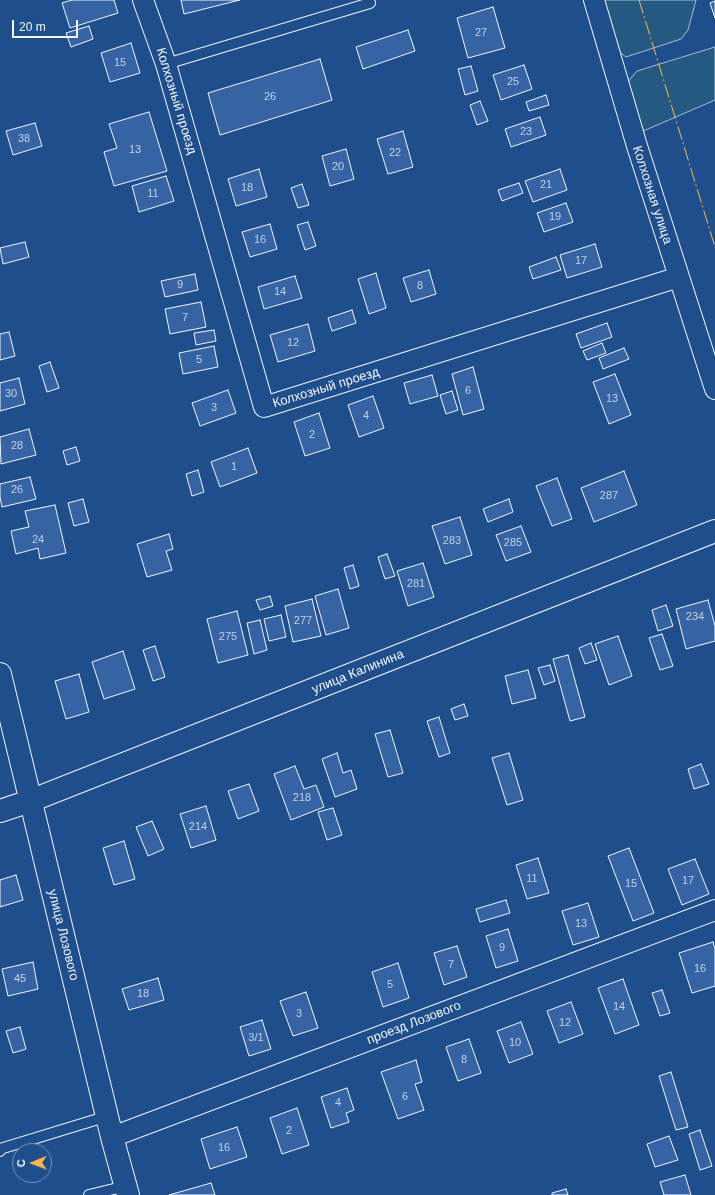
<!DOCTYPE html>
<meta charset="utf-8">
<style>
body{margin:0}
#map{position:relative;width:715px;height:1195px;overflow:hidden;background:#1f4e8c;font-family:Arial,sans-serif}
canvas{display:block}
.north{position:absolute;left:12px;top:1143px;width:40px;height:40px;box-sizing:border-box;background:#1f4e8c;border:1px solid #7391ba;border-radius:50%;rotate:269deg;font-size:11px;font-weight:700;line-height:16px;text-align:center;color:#f2f6ff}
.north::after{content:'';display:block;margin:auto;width:14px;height:18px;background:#ffb74d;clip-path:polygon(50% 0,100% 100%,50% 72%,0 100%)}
.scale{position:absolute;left:12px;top:20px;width:66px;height:18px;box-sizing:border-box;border:2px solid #f2f6ff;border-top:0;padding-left:5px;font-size:12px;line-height:14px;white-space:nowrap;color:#f2f6ff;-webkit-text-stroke:3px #1f4e8c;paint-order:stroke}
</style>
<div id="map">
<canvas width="715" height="1195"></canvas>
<div class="north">С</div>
<div class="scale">20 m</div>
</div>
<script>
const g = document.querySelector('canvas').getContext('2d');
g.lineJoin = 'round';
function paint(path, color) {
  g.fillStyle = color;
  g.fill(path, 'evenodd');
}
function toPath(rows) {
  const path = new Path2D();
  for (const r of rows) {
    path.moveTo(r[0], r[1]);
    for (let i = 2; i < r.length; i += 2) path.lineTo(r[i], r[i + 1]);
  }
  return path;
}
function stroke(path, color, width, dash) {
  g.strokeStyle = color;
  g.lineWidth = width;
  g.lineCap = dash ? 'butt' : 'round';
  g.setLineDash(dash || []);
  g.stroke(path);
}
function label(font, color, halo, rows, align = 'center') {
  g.font = font + ' Arial,sans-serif';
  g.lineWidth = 3;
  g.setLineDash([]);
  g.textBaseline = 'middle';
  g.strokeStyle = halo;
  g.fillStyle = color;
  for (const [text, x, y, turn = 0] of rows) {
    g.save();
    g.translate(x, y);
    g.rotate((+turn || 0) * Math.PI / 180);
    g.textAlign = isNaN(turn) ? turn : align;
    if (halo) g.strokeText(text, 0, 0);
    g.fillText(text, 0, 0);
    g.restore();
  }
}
const green = toPath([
 [601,0,696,0,688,30,681,39,626,57,618,51,601,0],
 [715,47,715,100,641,132,626,84,637,71,715,47]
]);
paint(green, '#245a82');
stroke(green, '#a8bbd7', 1);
const building = toPath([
 [72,0,114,0,118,13,70,28,62,3,72,0],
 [181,0,240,0,184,14,181,0],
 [715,1,715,18,710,3,715,1],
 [493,7,505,48,468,58,457,18,493,7],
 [89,26,93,39,71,47,66,33,89,26],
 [408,30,415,51,363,69,356,47,408,30],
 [131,43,140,73,110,82,101,53,131,43],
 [320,59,332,100,220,135,208,93,320,59],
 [524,65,532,89,501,100,493,75,524,65],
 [471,66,478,91,465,95,458,69,471,66],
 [546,95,549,105,529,111,526,102,546,95],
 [480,101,488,121,477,125,470,105,480,101],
 [149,112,167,171,114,186,104,152,117,148,109,124,149,112],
 [540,117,546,135,511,147,505,129,540,117],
 [35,123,42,146,13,155,6,131,35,123],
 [403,131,413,167,388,174,377,139,403,131],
 [346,149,354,179,330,186,322,156,346,149],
 [259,169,267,197,236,206,228,179,259,169],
 [560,169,567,190,533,202,525,181,560,169],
 [166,176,174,201,139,212,132,186,166,176],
 [519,183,523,193,502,201,498,190,519,183],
 [302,184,309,205,298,208,291,188,302,184],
 [566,203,573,222,544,232,537,213,566,203],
 [308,222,316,246,305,250,297,225,308,222],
 [270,224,277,249,250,257,242,232,270,224],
 [25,242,29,257,3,264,0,248,25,242],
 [595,244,602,267,567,278,560,255,595,244],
 [556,257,561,270,533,279,529,267,556,257],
 [429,270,436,294,411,302,403,278,429,270],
 [376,273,386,308,369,314,358,279,376,273],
 [195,274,198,290,165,297,161,281,195,274],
 [295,276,302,298,264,309,258,287,295,276],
 [201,302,206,327,170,334,165,309,201,302],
 [352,310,356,323,332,331,328,318,352,310],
 [607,323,612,337,581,348,576,334,607,323],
 [308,324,315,351,278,362,270,335,308,324],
 [214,330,216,341,196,345,194,333,214,330],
 [9,332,15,356,0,360,0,334,9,332],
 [602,343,606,353,587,360,583,351,602,343],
 [214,346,218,367,183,374,179,353,214,346],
 [624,348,629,359,603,369,599,358,624,348],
 [50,362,59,388,47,392,39,366,50,362],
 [473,367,484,409,463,415,452,374,473,367],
 [615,374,631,415,609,424,593,382,615,374],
 [432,375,438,396,410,404,404,383,432,375],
 [19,378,25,404,0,411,0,383,19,378],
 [228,390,236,413,200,426,192,403,228,390],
 [452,391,458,410,446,414,440,395,452,391],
 [373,396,384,428,359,437,348,405,373,396],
 [319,413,330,448,305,456,294,422,319,413],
 [29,429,36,455,1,464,0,437,29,429],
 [76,447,80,461,67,465,63,451,76,447],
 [248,448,257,473,220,487,211,462,248,448],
 [198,470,204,492,192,496,186,474,198,470],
 [624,471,637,505,594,522,581,488,624,471],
 [30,477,36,499,2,507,0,497,0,484,30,477],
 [557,478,572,519,552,526,536,486,557,478],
 [83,499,89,522,74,526,68,503,83,499],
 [509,499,513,512,488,522,483,509,509,499],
 [55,505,66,553,40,559,38,548,16,554,11,531,29,527,25,511,55,505],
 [460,517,472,555,445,564,432,526,460,517],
 [521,526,531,552,506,561,496,535,521,526],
 [169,534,173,549,166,551,172,570,147,577,137,544,169,534],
 [387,554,395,576,385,579,378,557,387,554],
 [423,563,434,597,408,606,397,571,423,563],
 [353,565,359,586,350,589,344,568,353,565],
 [338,589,349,628,326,635,315,596,338,589],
 [270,596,273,606,260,610,256,600,270,596],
 [312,599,321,636,293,642,285,606,312,599],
 [708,600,715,626,715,641,686,649,676,609,708,600],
 [666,605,673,626,658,631,652,610,666,605],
 [237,611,248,655,218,663,207,619,237,611],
 [281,615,286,637,269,641,264,619,281,615],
 [260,620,267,650,254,654,247,623,260,620],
 [662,634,673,666,660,670,649,638,662,634],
 [618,636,632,676,609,685,595,644,618,636],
 [591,643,597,660,585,664,579,648,591,643],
 [155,646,165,677,153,681,143,650,155,646],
 [123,651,135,689,104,699,92,662,123,651],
 [568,655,585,717,570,721,553,659,568,655],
 [550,665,555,681,544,685,538,668,550,665],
 [528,670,536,698,512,704,505,676,528,670],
 [79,674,89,712,66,719,55,681,79,674],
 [464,704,468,716,455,720,451,709,464,704],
 [439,717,450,753,439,757,427,721,439,717],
 [390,730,403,773,388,777,375,734,390,730],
 [337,753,343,773,351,770,357,789,335,797,322,759,337,753],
 [509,753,523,800,507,805,492,758,509,753],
 [701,764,709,784,694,789,688,769,701,764],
 [295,766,304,789,316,785,324,807,291,820,274,774,295,766],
 [249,784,259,811,238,819,228,791,249,784],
 [206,806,216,840,191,848,180,814,206,806],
 [333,808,342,835,327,840,318,812,333,808],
 [152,821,164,849,148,856,136,827,152,821],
 [124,841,135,879,114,885,103,848,124,841],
 [629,848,654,913,633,921,608,856,629,848],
 [538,858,549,893,527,899,516,865,538,858],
 [695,859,709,894,682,905,668,869,695,859],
 [16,875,23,900,0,907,0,880,16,875],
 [506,900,510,913,480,922,476,909,506,900],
 [588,903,599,937,573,945,562,911,588,903],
 [508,929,518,961,496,968,486,936,508,929],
 [713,942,715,949,715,986,692,993,679,953,713,942],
 [457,946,467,977,444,985,434,953,457,946],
 [33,962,38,989,8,996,2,969,33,962],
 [398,963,409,998,383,1007,372,972,398,963],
 [158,978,164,1000,129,1010,122,989,158,978],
 [623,979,639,1025,615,1034,598,988,623,979],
 [662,990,670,1013,660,1016,652,993,662,990],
 [306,992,318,1028,293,1036,280,1001,306,992],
 [571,1002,583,1034,559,1043,547,1011,571,1002],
 [262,1020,271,1049,249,1056,240,1027,262,1020],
 [521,1022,533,1054,509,1063,497,1031,521,1022],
 [20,1027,26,1049,13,1053,6,1031,20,1027],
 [469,1039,481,1073,458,1081,446,1047,469,1039],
 [416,1060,422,1082,415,1084,424,1110,398,1119,381,1072,416,1060],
 [671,1072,688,1127,676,1130,659,1076,671,1072],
 [347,1088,354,1110,346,1113,349,1122,331,1128,321,1097,347,1088],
 [297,1108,309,1145,282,1154,270,1118,297,1108],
 [237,1127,247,1157,210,1169,201,1139,237,1127],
 [700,1130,712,1166,700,1170,689,1134,700,1130],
 [669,1136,678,1160,655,1167,647,1144,669,1136],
 [685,1175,691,1195,664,1195,660,1182,685,1175],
 [211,1183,215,1195,169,1195,211,1183],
 [566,1189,568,1195,552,1195,552,1193,566,1189]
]);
paint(building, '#3563a3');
stroke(building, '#f2f6ff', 1);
const service = toPath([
 [166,64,370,3],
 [0,1151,0,1149,108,1116],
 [89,1195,126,1186]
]);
const minor = toPath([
 [143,0,166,64,264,407,679,277],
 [594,0,637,146,715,389],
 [112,1137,715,910]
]);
const tertiary = toPath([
 [0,674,112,1137,128,1195],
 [0,811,30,801,715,531]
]);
stroke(service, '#f2f6ff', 12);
stroke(minor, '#f2f6ff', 22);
stroke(tertiary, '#f2f6ff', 24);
stroke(service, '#1f4e8c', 10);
stroke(minor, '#1f4e8c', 20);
stroke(tertiary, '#1f4e8c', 22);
stroke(toPath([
 [639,0,715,247]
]), '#ffb74d', 1, [14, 3, 2, 3]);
label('11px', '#c3d1e8', null, [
 ["27",481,33],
 ["15",120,63],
 ["25",513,82],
 ["26",270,97],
 ["23",526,132],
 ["38",24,139],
 ["13",135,150],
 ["22",395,153],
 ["20",338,167],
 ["21",546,185],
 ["18",247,188],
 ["11",153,194],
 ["19",555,217],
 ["16",260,240],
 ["17",581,261],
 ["9",180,285],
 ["8",420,286],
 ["14",280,292],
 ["7",185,318],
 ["12",293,343],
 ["5",199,360],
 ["6",468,391],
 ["30",11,394],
 ["13",612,399],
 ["3",214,408],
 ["4",366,416],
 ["2",312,435],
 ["28",17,446],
 ["1",234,467],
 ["26",17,490],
 ["287",609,496],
 ["24",38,540],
 ["283",452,541],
 ["285",513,543],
 ["281",416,584],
 ["234",695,617],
 ["277",303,621],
 ["275",228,637],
 ["218",302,798],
 ["214",198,827],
 ["11",532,879],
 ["17",688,881],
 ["15",631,884],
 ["13",581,924],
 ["9",502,948],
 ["7",451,965],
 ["16",700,969],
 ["45",20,979],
 ["5",390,985],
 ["18",143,994],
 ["14",619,1007],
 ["3",299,1014],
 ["12",565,1023],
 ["3/1",256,1038],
 ["10",515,1043],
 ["8",464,1060],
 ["6",405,1097],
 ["4",338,1103],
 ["2",289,1131],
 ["16",224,1148]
]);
label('13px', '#f2f6ff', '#1f4e8c', [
 ["Колхозный проезд",176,101,73],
 ["Колхозная улица",652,195,72],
 ["Колхозный проезд",326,388,-17],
 ["улица Калинина",358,672,-22],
 ["улица Лозового",63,935,76],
 ["проезд Лозового",414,1023,-21]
]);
</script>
